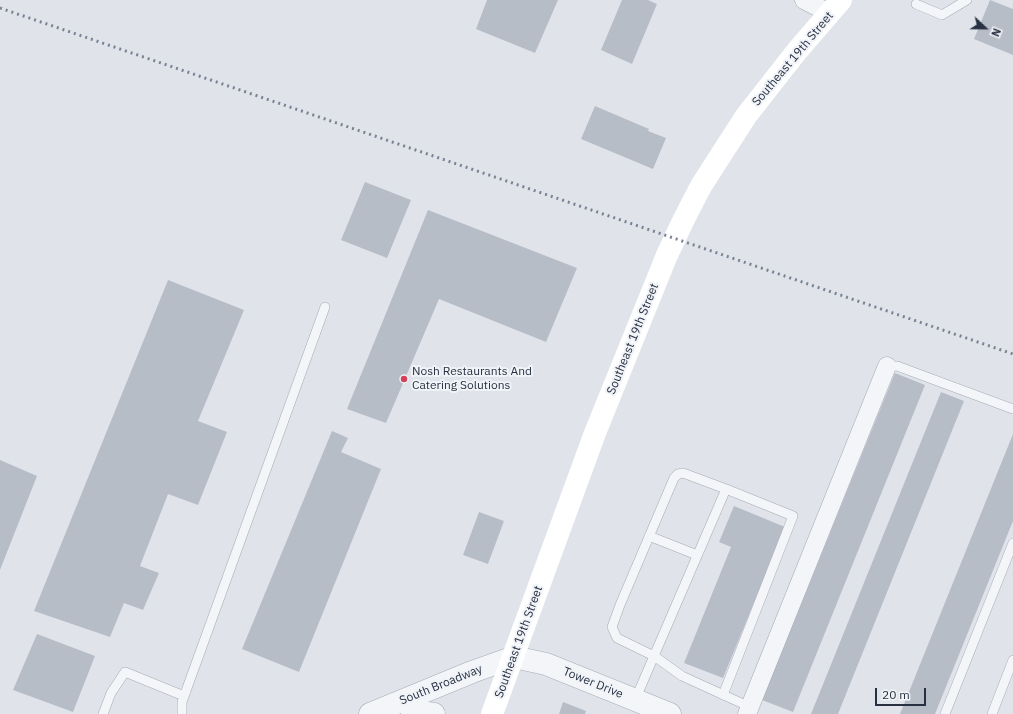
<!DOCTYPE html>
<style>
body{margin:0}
#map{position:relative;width:1013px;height:714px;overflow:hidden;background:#e0e4ea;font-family:"IBM Plex Sans",sans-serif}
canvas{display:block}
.north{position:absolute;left:965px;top:8px;width:40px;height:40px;-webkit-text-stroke:3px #f0f3f7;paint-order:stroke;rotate:112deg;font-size:11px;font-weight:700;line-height:16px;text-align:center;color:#283142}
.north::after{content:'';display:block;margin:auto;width:14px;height:18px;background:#283142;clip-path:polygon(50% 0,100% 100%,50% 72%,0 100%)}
.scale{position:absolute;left:875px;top:688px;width:51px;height:18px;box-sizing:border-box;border:2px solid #283142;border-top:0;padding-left:5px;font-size:12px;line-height:14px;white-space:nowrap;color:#283142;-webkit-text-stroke:3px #f0f3f7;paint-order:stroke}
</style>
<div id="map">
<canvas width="1013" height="714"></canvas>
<div class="north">N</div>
<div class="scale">20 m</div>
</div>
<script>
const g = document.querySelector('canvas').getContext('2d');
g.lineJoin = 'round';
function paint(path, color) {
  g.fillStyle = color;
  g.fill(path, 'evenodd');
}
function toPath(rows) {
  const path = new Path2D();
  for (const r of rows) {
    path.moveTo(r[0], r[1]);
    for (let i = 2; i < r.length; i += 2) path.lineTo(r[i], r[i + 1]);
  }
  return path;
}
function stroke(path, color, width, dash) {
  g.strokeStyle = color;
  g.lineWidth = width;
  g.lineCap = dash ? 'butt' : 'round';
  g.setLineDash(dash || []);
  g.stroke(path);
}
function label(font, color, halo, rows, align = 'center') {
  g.font = font + ' "IBM Plex Sans",sans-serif';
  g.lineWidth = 4;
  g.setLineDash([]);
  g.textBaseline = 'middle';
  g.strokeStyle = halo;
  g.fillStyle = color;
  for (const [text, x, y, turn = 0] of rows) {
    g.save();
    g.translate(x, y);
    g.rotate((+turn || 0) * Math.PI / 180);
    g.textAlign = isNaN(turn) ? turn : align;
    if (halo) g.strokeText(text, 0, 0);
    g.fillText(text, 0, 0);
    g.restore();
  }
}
paint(toPath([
 [487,0,558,0,535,53,476,29],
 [622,0,648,0,657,4,632,64,601,50],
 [990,0,1013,9,1013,55,974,39],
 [595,106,649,129,648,131,666,138,653,169,581,139],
 [365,182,411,200,387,258,341,240],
 [428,210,577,268,546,342,439,299,386,423,347,409],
 [168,280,244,310,198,421,227,432,198,505,168,494,140,566,159,573,143,610,124,603,110,637,34,611],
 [895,373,925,385,793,712,762,700],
 [941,392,964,401,838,714,811,714],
 [332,431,348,438,341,452,381,469,299,672,242,649],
 [1013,434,1013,521,935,714,900,714],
 [0,460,37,476,0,570],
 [734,506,785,527,723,678,684,663,731,547,719,542],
 [479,512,504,521,488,564,463,555],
 [37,634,95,656,73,712,13,690],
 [563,702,586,711,585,714,559,714]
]), '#b7bdc7');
const service = toPath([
 [916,4,942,15,967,0],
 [887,366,897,366,1013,409],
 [649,536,697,555],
 [723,695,793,516,726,489,654,656,617,638,612,627,620,605,674,478,678,474,683,473,726,489],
 [635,700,654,656,682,676,750,707],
 [103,714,111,693,125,672,184,696],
 [182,714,182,702,325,307],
 [945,714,1013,543],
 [992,714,1013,660]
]);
const minor = toPath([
 [804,0,831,14],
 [747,714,887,366]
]);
const tertiary = toPath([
 [370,714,472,672,514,657,546,664,670,714],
 [412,714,420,712,434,714]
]);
stroke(service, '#a5abb4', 10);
stroke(minor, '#a5abb4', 19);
stroke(tertiary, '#a5abb4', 23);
stroke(service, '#f3f5f8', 9);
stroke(minor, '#f3f5f8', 18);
stroke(tertiary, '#f3f5f8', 22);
stroke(toPath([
 [492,714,595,433,667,255,684,219,701,186,746,116,797,51,841,0]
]), '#fff', 22);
stroke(toPath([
 [0,8,1013,354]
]), '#798394', 3, [2, 4]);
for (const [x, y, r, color] of [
 [404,379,4,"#d34157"]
]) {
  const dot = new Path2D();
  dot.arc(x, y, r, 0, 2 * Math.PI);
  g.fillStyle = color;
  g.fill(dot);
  stroke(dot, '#f0f3f7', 1.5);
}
label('12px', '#283142', '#f0f3f7', [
 ["Southeast 19th Street",793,59,-50],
 ["Southeast 19th Street",633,339,-68],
 ["Southeast 19th Street",519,642,-70],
 ["Tower Drive",593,683,22],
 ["South Broadway",441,685,-22]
]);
label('12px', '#283142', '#f0f3f7', [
 ["Nosh Restaurants And",412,372],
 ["Catering Solutions",412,386]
], 'left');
</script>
